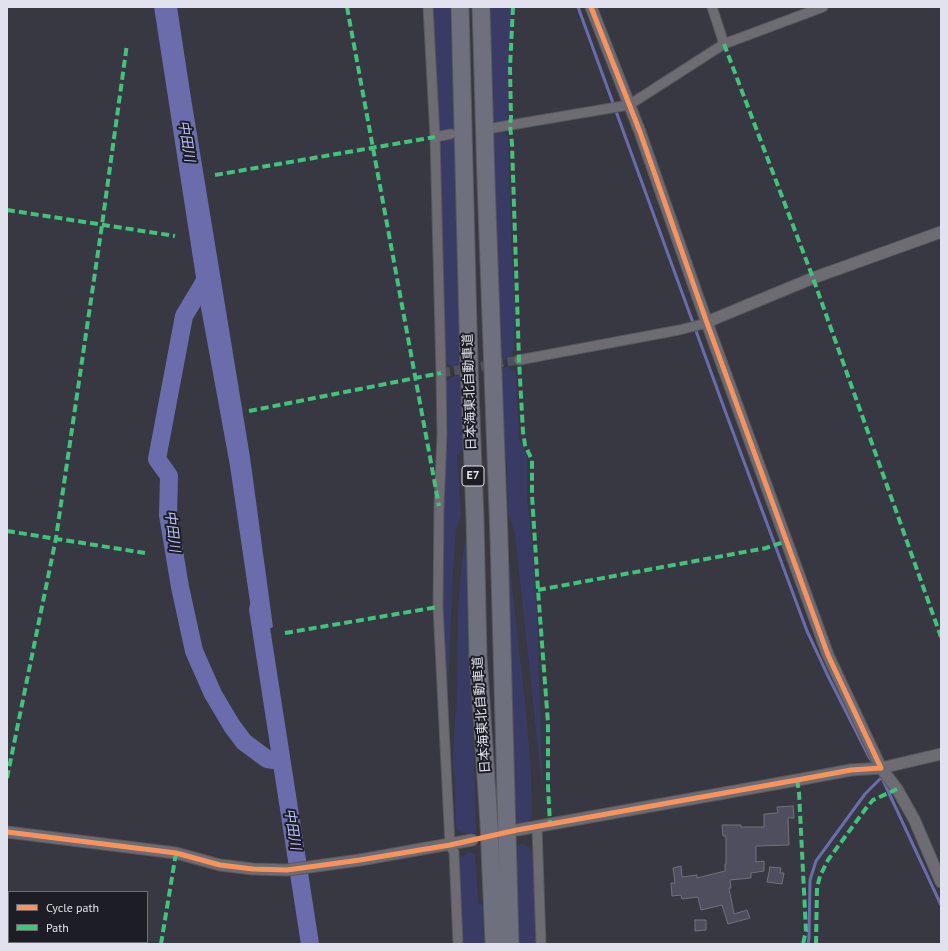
<!DOCTYPE html>
<meta charset="utf-8">
<style>
body{margin:0}
#map{position:relative;width:948px;height:951px;overflow:hidden;background:#373841;font-family:"PT Sans",sans-serif}
canvas{display:block}
.frame{position:absolute;inset:0;border:8px solid #e1e2ed;pointer-events:none}
.legend{position:absolute;left:8px;top:891px;width:140px;height:52px;box-sizing:border-box;background:#1c1d25;border:1px solid #6b6c75;margin:0;padding:5px 7px;list-style:none;font-size:12px;color:#e1e2ed}
.legend li{display:flex;align-items:center;gap:8px;height:20px}
.legend b{width:20px;border:1px solid #6b6c75}
</style>
<div id="map">
<canvas width="948" height="951"></canvas>
<div class="frame"></div>
<ul class="legend">
<li><b style="height:5px;background:#f8935d"></b>Cycle path</li>
<li><b style="height:5px;background:#40c37c"></b>Path</li>
</ul>
</div>
<script>
const g = document.querySelector('canvas').getContext('2d');
g.lineJoin = 'round';
function paint(path, color) {
  g.fillStyle = color;
  g.fill(path, 'evenodd');
}
function toPath(rows) {
  const path = new Path2D();
  for (const r of rows) {
    path.moveTo(r[0], r[1]);
    for (let i = 2; i < r.length; i += 2) path.lineTo(r[i], r[i + 1]);
  }
  return path;
}
function stroke(path, color, width, dash) {
  g.strokeStyle = color;
  g.lineWidth = width;
  g.lineCap = dash ? 'butt' : 'round';
  g.setLineDash(dash || []);
  g.stroke(path);
}
function label(font, color, halo, rows, align = 'center') {
  g.font = font + ' "PT Sans","Noto Sans JP",sans-serif';
  g.lineWidth = 4;
  g.setLineDash([]);
  g.textBaseline = 'middle';
  g.strokeStyle = halo;
  g.fillStyle = color;
  for (const [text, x, y, turn = 0] of rows) {
    g.save();
    g.translate(x, y);
    g.rotate((+turn || 0) * Math.PI / 180);
    g.textAlign = isNaN(turn) ? turn : align;
    if (halo) g.strokeText(text, 0, 0);
    g.fillText(text, 0, 0);
    g.restore();
  }
}
paint(toPath([
 [432,7,450,7,452,57,455,105,455,131,445,132,441,130,438,127],
 [491,7,512,7,509,50,509,116,506,121,498,124,492,125,490,54],
 [500,131,508,136,511,240,515,307,514,349,511,357,506,360,498,360,491,132],
 [451,139,456,139,461,366,455,368,451,366,446,362,445,358,438,148,439,144,445,141],
 [508,367,513,370,516,375,519,440,527,454,527,498,533,553,537,616,542,766,542,785,515,533,508,513,507,470,506,454,501,445,498,368],
 [460,375,462,426,464,446,457,456,461,516,456,529,453,571,447,708,441,605,443,459,448,447,448,423,445,383,449,378],
 [506,533,525,702,531,770,532,810,531,818,526,823,522,825,513,826],
 [466,537,475,791,476,833,467,834,461,832,456,827,455,784,453,769,454,735,457,702,458,609,462,561],
 [524,844,529,847,532,853,536,898,537,944,516,944,513,846],
 [468,853,475,853,478,904,483,905,484,944,459,944,458,861,461,857]
]), '#3a3b65');
paint(toPath([
 [154,7,177,7,191,98,250,457,273,627,255,636,230,466,199,297]
]), '#6a6cab');
stroke(toPath([
 [578,7,727,416,807,631,829,678,869,757,875,766],
 [881,776,941,905],
 [808,944,809,938,810,880,816,861,865,794,882,777]
]), '#6a6cab', 3);
stroke(toPath([
 [208,276,184,316,157,459,169,476,168,515,180,587,194,651,213,694,232,726,244,742,267,759,281,761],
 [258,609,310,944]
]), '#6a6cab', 18);
const building = toPath([
 [793,806,794,818,788,818,789,845,756,846,756,862,764,861,764,871,751,873,751,878,730,880,731,888,729,888,734,914,747,910,750,918,728,924,722,905,701,910,698,897,682,899,681,895,672,896,671,883,675,883,673,868,681,866,682,877,697,875,697,878,725,871,725,864,726,864,726,836,723,836,722,825,741,825,741,827,764,827,764,814,778,813,777,807,793,806],
 [770,867,781,868,780,873,784,873,782,884,767,882,770,867],
 [695,920,706,920,706,930,695,931,695,920]
]);
paint(building, '#4e4e5e');
stroke(building, '#717279', 1);
stroke(toPath([
 [441,373,519,360]
]), '#50525b', 9, [9, 4.5]);
const minor = toPath([
 [428,7,435,137,441,373,442,435,439,506,438,607,450,845,454,852,458,944],
 [712,7,724,44],
 [493,128,629,105,724,44,823,7],
 [435,137,451,134],
 [519,360,679,330,707,323],
 [537,827,541,944]
]);
const tertiary = toPath([
 [707,323,714,319,813,278,941,232],
 [941,754,881,768,897,789,914,819,941,882],
 [517,830,797,780,851,770,881,768,828,655,707,323,640,132,591,7],
 [7,832,176,853,220,865,253,869,287,870,360,860,472,840]
]);
const motorway = toPath([
 [460,7,469,366,475,518,478,656,489,824,494,944],
 [481,7,482,39,486,181,499,538,510,944]
]);
stroke(minor, '#56575f', 11);
stroke(tertiary, '#56575f', 13);
stroke(motorway, '#56575f', 19);
stroke(minor, '#6c6c72', 9);
stroke(tertiary, '#6c6c72', 11);
stroke(motorway, '#6f707d', 17);
stroke(toPath([
 [347,7,439,506],
 [513,7,510,68,511,117,510,125,512,144,519,360,523,432,525,445,532,460,532,495,538,590,548,723,548,786,550,824],
 [724,44,813,278,941,637],
 [215,175,435,137],
 [7,210,175,236],
 [249,411,441,373],
 [7,531,145,553],
 [538,590,766,548,787,541],
 [285,633,438,607],
 [7,778,56,538,102,225,127,44],
 [797,780,799,792,806,931,803,944],
 [161,944,176,853],
 [816,944,817,888,820,876,828,860,867,807,873,800,897,789]
]), '#40c37c', 4, [8, 4]);
stroke(toPath([
 [7,832,176,853,220,865,253,869,287,870,360,860,450,845,517,830,797,780,851,770,881,768,828,655,707,323,640,132,591,7]
]), '#f8935d', 5);
for (const [x, y, w] of [
 [473,476,22]
]) {
  const box = new Path2D();
  box.roundRect(x - w / 2, y - 10, w, 20, 3);
  g.fillStyle = '#1c1d25';
  g.fill(box);
  stroke(box, '#e1e2ed', 1);
}
label('bold 12px', '#e1e2ed', null, [
 ["E7",473,476]
]);
label('13px', '#e1e2ed', '#1c1d25', [
 ["日本海東北自動車道",470,392,-92],
 ["日本海東北自動車道",482,715,-94]
]);
label('italic 14px', '#bcc0f9', '#1c1d25', [
 ["中田川",186,141,81],
 ["中田川",172,531,83],
 ["中田川",292,829,81]
]);
</script>
